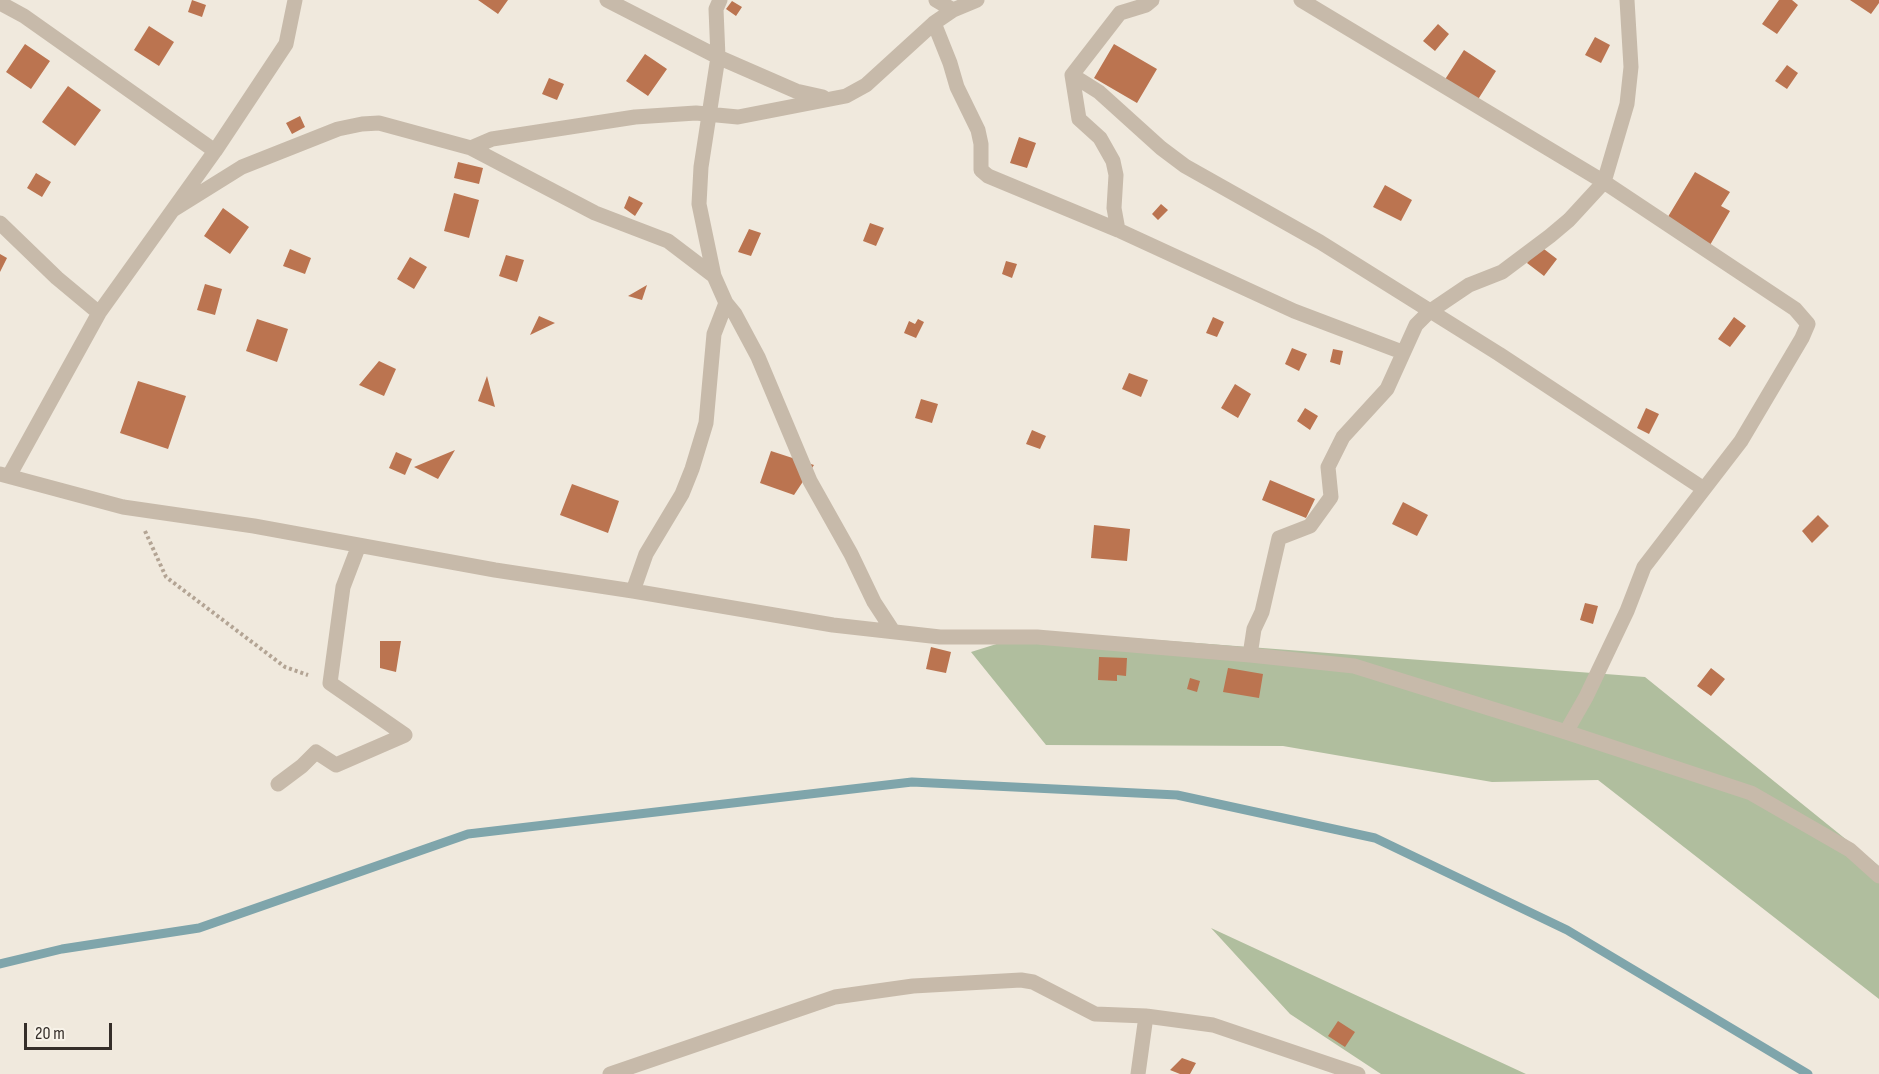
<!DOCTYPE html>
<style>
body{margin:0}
#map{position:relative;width:1879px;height:1074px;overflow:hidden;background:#f0e9dd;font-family:"Sofia Sans Condensed",sans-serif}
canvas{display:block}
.scale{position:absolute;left:24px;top:1023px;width:88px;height:27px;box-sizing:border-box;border:3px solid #352e29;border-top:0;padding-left:8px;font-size:18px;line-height:21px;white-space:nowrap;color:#352e29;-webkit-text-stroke:4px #f8f3e9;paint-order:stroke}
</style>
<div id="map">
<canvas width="1879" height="1074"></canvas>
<div class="scale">20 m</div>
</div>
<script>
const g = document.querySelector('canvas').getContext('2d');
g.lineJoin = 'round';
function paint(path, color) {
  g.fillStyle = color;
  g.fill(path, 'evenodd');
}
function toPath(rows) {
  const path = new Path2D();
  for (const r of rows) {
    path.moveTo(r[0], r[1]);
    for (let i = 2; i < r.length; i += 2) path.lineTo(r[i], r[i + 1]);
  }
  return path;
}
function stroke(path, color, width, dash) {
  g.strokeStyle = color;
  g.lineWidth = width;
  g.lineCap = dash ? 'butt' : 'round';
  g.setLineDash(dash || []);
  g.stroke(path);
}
paint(toPath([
 [1038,631,1645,677,1879,866,1879,999,1598,780,1492,782,1283,746,1046,745,971,652],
 [1211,928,1526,1074,1381,1074,1290,1014]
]), '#b0be9e');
stroke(toPath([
 [0,964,62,949,199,928,468,834,912,782,1177,795,1375,838,1567,930,1808,1074]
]), '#7fa5ab', 9);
paint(toPath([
 [192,0,206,5,202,17,188,12],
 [478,0,508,0,498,14],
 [1779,0,1792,0,1798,5,1777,34,1762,24],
 [1850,0,1879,0,1879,3,1871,14],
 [732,1,742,7,736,16,726,9],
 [1438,24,1449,34,1435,51,1423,41],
 [149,26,174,42,159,66,134,50],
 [1595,37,1610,45,1601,63,1585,55],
 [25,44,50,61,31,89,6,72],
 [1114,44,1157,69,1137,103,1094,78],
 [1464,50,1496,71,1477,101,1444,81],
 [645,54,667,69,648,96,626,81],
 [1787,65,1798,73,1787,89,1775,81],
 [549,78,564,84,557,100,542,94],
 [68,86,101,110,75,146,42,122],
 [300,116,305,127,292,134,286,123],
 [1019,137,1036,143,1027,168,1010,163],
 [458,162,483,168,479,184,454,178],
 [1695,172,1730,192,1721,206,1730,211,1710,245,1666,220],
 [36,173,51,182,42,197,27,188],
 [1385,185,1412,200,1401,221,1373,207],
 [454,193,479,200,469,238,444,231],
 [629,196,643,203,635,216,624,208],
 [1161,204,1168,210,1158,220,1152,214],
 [223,208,249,227,230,254,204,236],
 [870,223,884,228,876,246,863,241],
 [749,229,761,233,751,256,738,252],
 [1540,246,1557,259,1544,276,1527,263],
 [290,249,311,258,305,274,283,266],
 [0,254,7,258,0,272],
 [506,255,524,260,517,282,499,276],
 [410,257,427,267,414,289,397,279],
 [1006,261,1017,264,1012,278,1002,274],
 [205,284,222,289,215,315,197,310],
 [647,285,642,300,628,296],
 [539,316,555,323,530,335],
 [1213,317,1224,322,1217,337,1206,333],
 [1734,317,1746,326,1730,347,1718,339],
 [257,319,288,329,277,362,246,351],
 [918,319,924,322,916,338,904,333,909,321,915,324],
 [1292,348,1307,354,1299,371,1285,364],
 [1333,349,1343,351,1340,365,1330,362],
 [379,361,396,369,384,396,359,385],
 [1129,373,1148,380,1141,397,1122,389],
 [487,376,495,407,478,401],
 [138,381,186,396,168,449,120,433],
 [1235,384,1251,394,1238,418,1221,408],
 [921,399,938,404,932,423,915,418],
 [1305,408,1318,416,1310,430,1297,421],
 [1646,408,1659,414,1649,434,1637,428],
 [1032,430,1046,436,1040,449,1026,444],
 [455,450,438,479,414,467],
 [771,451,814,465,794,495,760,483],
 [396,452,412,459,405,475,389,468],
 [1270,480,1315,499,1306,518,1262,500],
 [572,484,619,501,608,533,560,515],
 [1403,502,1428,515,1417,536,1392,524],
 [1818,515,1829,526,1812,543,1802,531],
 [1094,525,1130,529,1127,561,1091,558],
 [1585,603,1598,606,1593,624,1580,620],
 [380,641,401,641,396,672,380,668],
 [931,647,951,652,946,673,926,669],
 [1099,657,1127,658,1126,676,1117,675,1117,681,1098,680],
 [1228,668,1263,674,1259,698,1223,692],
 [1711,668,1725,679,1711,696,1697,686],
 [1190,678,1200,681,1197,692,1187,689],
 [1338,1021,1355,1032,1345,1047,1328,1036],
 [1182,1058,1196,1063,1190,1074,1180,1074,1170,1070]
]), '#bb7450');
stroke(toPath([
 [145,531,166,577,285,667,308,675]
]), '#b3a494', 4, [3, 3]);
stroke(toPath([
 [607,0,718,57,796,91,823,97],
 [720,0,716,9,718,57,701,167,699,204,714,276,726,303,735,314,758,357,810,481,851,554,874,602,893,631],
 [936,0,953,10],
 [1301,0,1604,182,1795,309,1808,324,1802,338,1741,441,1644,567,1627,611,1586,697,1566,732],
 [0,3,24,16,215,151],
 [934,23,950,63,957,87,978,130,981,144,981,170,988,176,1118,230,1294,311,1402,352],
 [1072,75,1099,92,1161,148,1185,166,1320,242,1499,354,1704,489],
 [471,148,492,139,635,117,696,113,738,117,846,96,866,85,934,23,953,10,977,0],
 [173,210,242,167,338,129,362,124,379,123,471,148,595,213,668,241,714,276],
 [0,223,57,278,99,313],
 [1118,230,1114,208,1116,175,1113,161,1100,138,1079,119,1072,75,1120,13,1146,5,1152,0],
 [0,474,123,507,254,526,495,570,633,591,833,625,940,637,1037,637,1250,655,1354,666,1566,732,1751,793,1850,850,1879,876],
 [9,476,99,313,215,151,286,44,295,0],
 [633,591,646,554,682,494,692,469,706,423,714,334,726,303],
 [1250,655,1254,629,1262,612,1279,538,1310,526,1331,497,1328,467,1343,437,1387,389,1416,325,1429,312,1469,285,1502,272,1550,236,1569,220,1604,182,1627,104,1631,67,1627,0],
 [278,784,302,766,316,752,336,765,405,735,330,683,343,587,359,545],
 [610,1074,835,997,913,986,1021,980,1033,982,1095,1014,1146,1016,1213,1025,1358,1074],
 [1138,1074,1146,1016]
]), '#c7baaa', 15);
</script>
